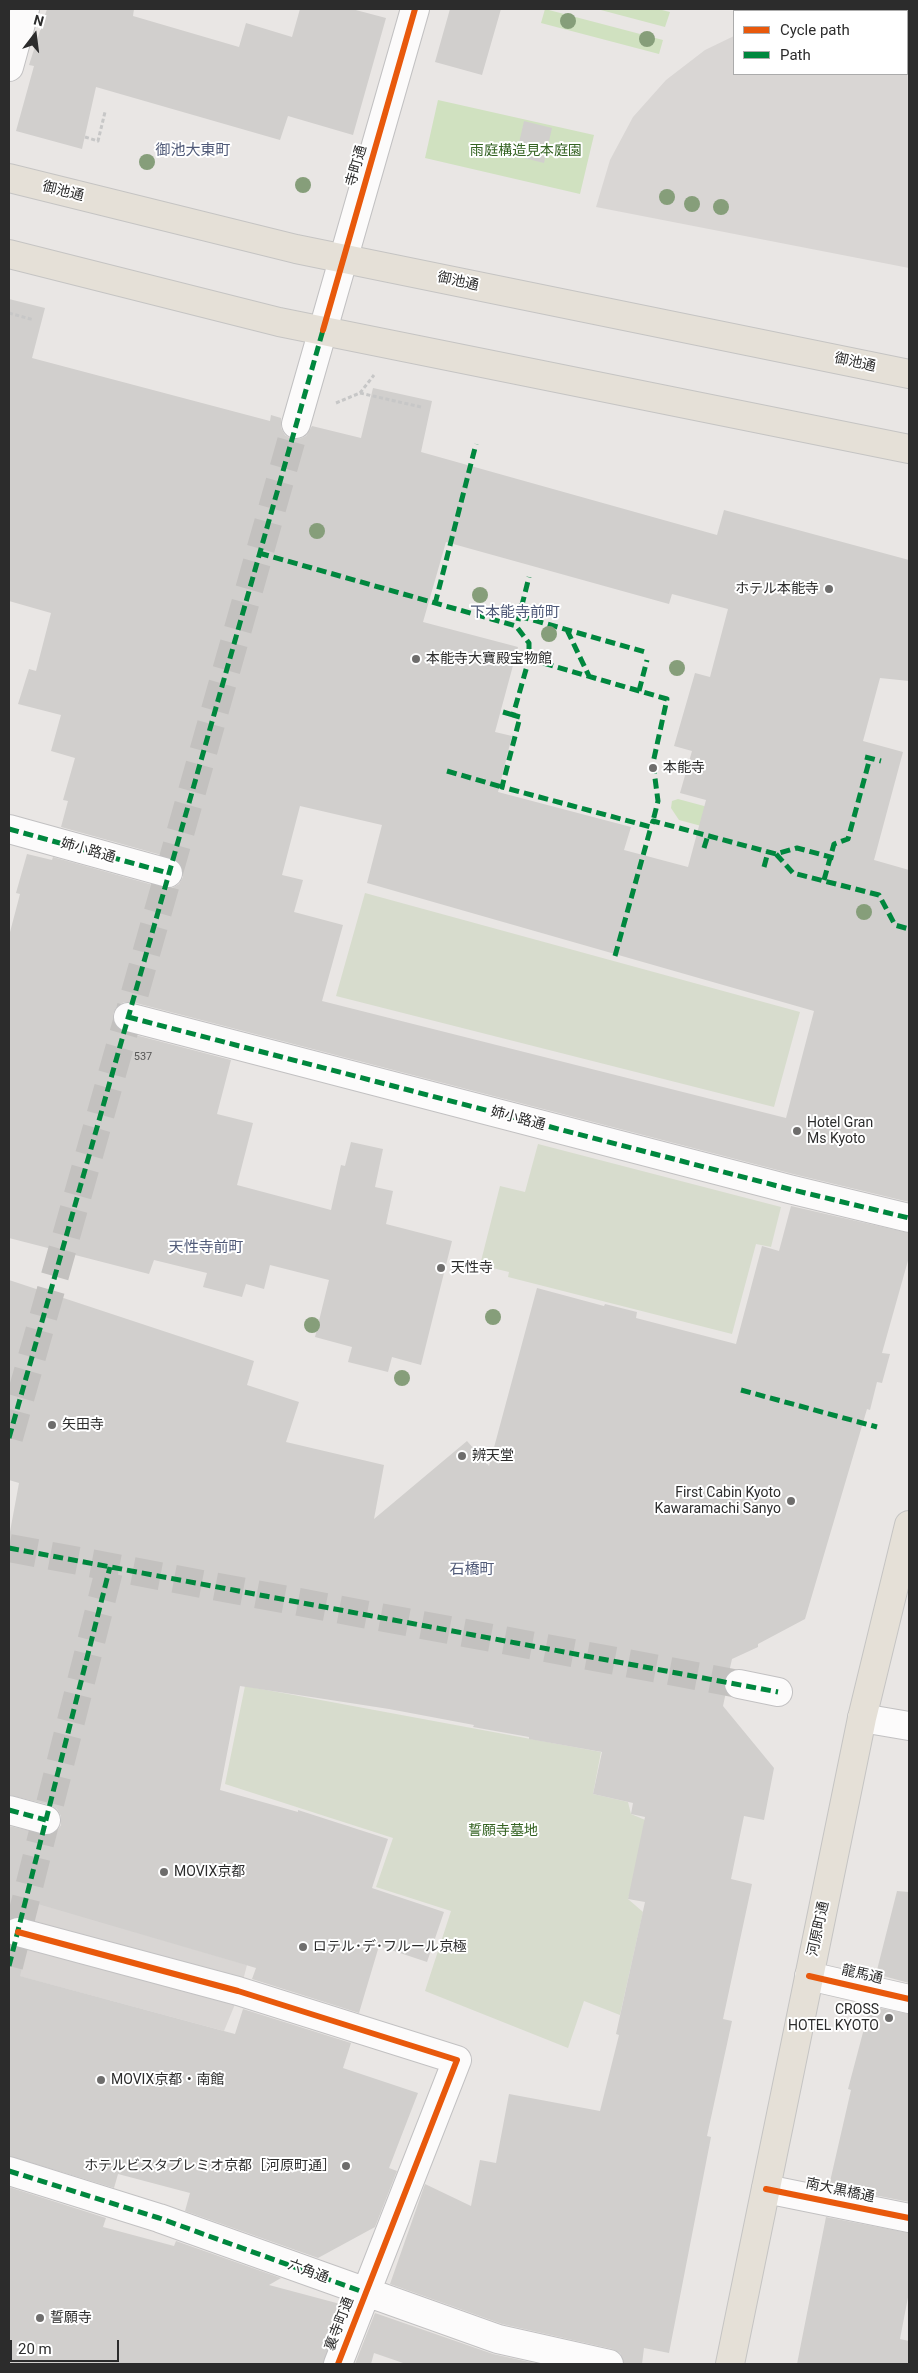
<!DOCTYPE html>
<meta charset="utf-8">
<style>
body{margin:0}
#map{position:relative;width:918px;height:2373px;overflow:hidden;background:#e9e6e4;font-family:Roboto,sans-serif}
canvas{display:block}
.frame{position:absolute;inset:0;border:10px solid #2c2c2c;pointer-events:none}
.legend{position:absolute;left:733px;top:10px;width:175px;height:65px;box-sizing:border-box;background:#fff;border:1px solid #ababab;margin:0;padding:6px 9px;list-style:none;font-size:15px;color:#2c2c2c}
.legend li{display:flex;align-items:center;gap:10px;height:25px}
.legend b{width:25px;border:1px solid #ababab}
.north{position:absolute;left:10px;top:10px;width:50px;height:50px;-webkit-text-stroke:4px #fff;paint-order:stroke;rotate:15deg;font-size:14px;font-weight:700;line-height:20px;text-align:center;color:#2c2c2c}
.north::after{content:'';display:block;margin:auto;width:18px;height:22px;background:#2c2c2c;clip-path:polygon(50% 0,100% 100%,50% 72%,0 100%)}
.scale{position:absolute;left:10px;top:2340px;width:109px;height:22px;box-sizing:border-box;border:2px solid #2c2c2c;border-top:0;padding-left:6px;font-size:15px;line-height:18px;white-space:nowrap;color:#2c2c2c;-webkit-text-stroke:4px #fff;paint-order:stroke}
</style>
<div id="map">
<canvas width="918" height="2373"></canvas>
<div class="frame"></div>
<ul class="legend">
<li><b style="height:6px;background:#e8590c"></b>Cycle path</li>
<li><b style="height:6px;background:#00873e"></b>Path</li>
</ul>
<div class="north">N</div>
<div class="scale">20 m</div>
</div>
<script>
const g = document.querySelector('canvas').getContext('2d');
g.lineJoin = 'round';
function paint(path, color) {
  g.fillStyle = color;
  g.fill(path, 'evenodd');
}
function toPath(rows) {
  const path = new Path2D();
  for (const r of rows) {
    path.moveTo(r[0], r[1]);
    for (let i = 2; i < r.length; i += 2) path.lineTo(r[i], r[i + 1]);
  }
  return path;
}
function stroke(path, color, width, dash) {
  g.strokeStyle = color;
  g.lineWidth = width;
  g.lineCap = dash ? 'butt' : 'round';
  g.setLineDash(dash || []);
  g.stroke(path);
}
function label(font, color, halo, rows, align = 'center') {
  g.font = font + ' Roboto,"Noto Sans JP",sans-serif';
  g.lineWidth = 4;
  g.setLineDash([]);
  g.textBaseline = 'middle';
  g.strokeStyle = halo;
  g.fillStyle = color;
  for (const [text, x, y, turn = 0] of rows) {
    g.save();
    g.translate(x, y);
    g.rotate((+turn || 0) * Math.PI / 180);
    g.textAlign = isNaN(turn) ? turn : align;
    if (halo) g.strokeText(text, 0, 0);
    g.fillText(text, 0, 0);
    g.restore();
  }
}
paint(toPath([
 [545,9,663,40,659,54,541,23],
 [597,9,658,9,670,12,665,27],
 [438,100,594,135,580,194,425,158],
 [678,799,823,838,772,845,679,820,671,808,672,801]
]), '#d0e1c0');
paint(toPath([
 [365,893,800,1012,774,1107,336,996],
 [538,1144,781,1207,771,1247,756,1244,732,1334,508,1277,509,1272,480,1265,500,1186,525,1192],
 [245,1686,601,1752,593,1794,628,1802,631,1814,650,1822,628,1899,643,1912,620,2015,584,2001,568,2048,425,1991,451,1911,376,1887,393,1838,225,1784]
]), '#d7dccd');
paint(toPath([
 [907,35,909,36,909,268,596,207,610,160,633,117,666,80,705,50,734,36,734,74,907,74],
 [38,1903,247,1965,240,1992,224,2031,19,1976]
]), '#d9d6d4');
paint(toPath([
 [47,9,134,9,133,16,239,47,246,23,292,37,300,9,352,9,386,18,353,135,288,116,280,140,96,87,82,149,16,131,34,66,29,65],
 [450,9,501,9,482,75,435,62],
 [524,121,552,128,544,163,516,156],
 [9,299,45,308,32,358,270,421,271,415,281,418,281,428,285,435,291,439,299,439,306,436,312,426,361,438,373,388,432,401,421,452,717,535,724,510,909,560,909,681,880,678,863,741,903,752,874,860,909,870,909,1202,793,1174,132,1002,124,1002,117,1006,113,1014,113,1022,117,1028,124,1032,231,1060,217,1114,253,1123,237,1185,331,1210,341,1165,345,1166,351,1142,383,1149,375,1187,393,1191,386,1224,452,1241,421,1365,392,1357,388,1372,348,1362,352,1347,315,1337,329,1280,270,1265,264,1289,246,1284,242,1297,203,1287,207,1273,154,1260,149,1274,9,1238,9,936,20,894,16,893,27,854,52,860,53,857,164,888,172,888,179,884,183,877,183,870,179,862,172,858,61,827,68,801,63,800,75,758,51,751,61,715,18,704,29,669,36,671,51,613,9,601],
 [446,542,669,604,672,594,728,609,710,677,695,673,674,746,692,751,680,793,706,800,688,867,624,850,631,827,498,792,512,736,495,732,518,647,423,622],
 [300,806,382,825,367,883,814,1011,786,1118,322,1001,343,925,294,912,303,880,282,875],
 [791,1206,909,1233,909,1257,882,1353,890,1354,882,1383,877,1382,870,1410,867,1409,805,1619,758,1644,758,1647,732,1659,729,1672,724,1680,726,1692,723,1706,774,1768,764,1820,744,1816,731,1879,752,1884,723,2019,732,2021,707,2136,711,2137,669,2353,644,2348,642,2364,624,2364,620,2353,612,2349,502,2324,390,2284,425,2184,471,2206,480,2160,496,2163,509,2094,600,2111,619,2035,616,2034,645,1902,628,1899,645,1817,631,1814,633,1803,593,1794,602,1752,529,1739,529,1737,473,1727,474,1725,389,1709,240,1686,220,1790,298,1812,298,1810,388,1839,372,1888,444,1912,427,1962,379,1946,359,2013,252,1979,256,1968,38,1904,34,1920,22,1917,9,1920,9,1826,50,1835,57,1831,61,1825,61,1816,57,1809,50,1805,9,1795,9,1537,19,1483,9,1480,9,1280,254,1361,247,1385,299,1402,286,1442,384,1465,374,1519,467,1441,489,1466,537,1288,604,1306,605,1304,637,1312,636,1318,736,1344,762,1246,779,1251],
 [897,1891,909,1892,909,1983,876,1974],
 [9,1944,26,1950,20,1976,235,2034,243,2009,351,2043,343,2068,418,2093,389,2168,397,2171,375,2227,318,2258,185,2211,190,2193,118,2174,114,2188,9,2156],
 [870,2006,909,2014,909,2202,829,2186,851,2090,848,2089],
 [9,2187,106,2218,103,2227,174,2246,176,2241,281,2278,269,2285,344,2305,323,2364,9,2364],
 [826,2217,909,2233,909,2292,900,2339,909,2341,909,2364,797,2364],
 [375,2313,493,2354,539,2364,406,2364,374,2353,371,2364,355,2364]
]), '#d1cfcd');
stroke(toPath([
 [9,1438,296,424],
 [9,1548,739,1684],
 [9,1966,110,1567]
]), '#c3c1bf', 28, [28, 14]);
const street = toPath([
 [9,67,25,9],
 [296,424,415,9],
 [9,829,168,873],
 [128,1017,789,1189,909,1218],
 [739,1684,778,1692],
 [9,1810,46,1820],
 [18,1932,238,1991,457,2060,338,2364],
 [809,1976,909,1999],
 [9,2171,159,2218,498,2339,609,2364],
 [766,2189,909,2218]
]);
const secondary = toPath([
 [862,1718,909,1726]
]);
const primary = toPath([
 [9,178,296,249,909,374],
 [9,254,279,322,909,449],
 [730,2364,862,1718,909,1525]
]);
stroke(street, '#c2c1c2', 30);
stroke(secondary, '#c2c1c2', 30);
stroke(primary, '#c5c4c3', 30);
stroke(toPath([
 [85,137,98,141,105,112],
 [9,313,34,320],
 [360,393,421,407],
 [336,403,360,393,374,375]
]), '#c7c7c7', 3, [4, 2.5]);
stroke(street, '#fcfbfb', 28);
stroke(secondary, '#fcfbfb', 28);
stroke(primary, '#e5e0d7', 28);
stroke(toPath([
 [259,553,516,626,529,643,529,659,513,715,520,717,502,787,651,827,653,821,776,854,797,848,838,859],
 [435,604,476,444],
 [519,616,645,652],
 [518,621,529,577],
 [567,630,589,676],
 [529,659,667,699,653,763,658,801,653,821],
 [639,691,647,660],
 [503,712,513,715],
 [865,757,881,761],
 [447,771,502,787],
 [9,829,168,873],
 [704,848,708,835],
 [776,854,793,873,879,895,895,925,909,929],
 [764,867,768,852],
 [824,880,834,844,848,839,870,758],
 [615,956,651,827],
 [128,1017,789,1189,909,1218],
 [741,1390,877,1427],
 [9,1438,323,330],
 [9,1548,778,1692],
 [9,1810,46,1820],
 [9,1966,110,1567],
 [9,2171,159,2218,366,2293]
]), '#00873e', 5, [10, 5]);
stroke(toPath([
 [323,330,415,9],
 [18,1932,238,1991,457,2060,338,2364],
 [809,1976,909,1999],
 [766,2189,909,2218]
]), '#e8590c', 6);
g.fillStyle = '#869e7a';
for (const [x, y] of [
 [568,21],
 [647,39],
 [147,162],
 [303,185],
 [667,197],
 [692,204],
 [721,207],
 [317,531],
 [480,595],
 [549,634],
 [677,668],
 [864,912],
 [493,1317],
 [312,1325],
 [402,1378]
]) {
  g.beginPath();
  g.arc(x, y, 8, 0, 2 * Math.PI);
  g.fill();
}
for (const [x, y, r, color] of [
 [829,589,5,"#6e6d6c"],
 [416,659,5,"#6e6d6c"],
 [653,768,5,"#6e6d6c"],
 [797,1131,5,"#6e6d6c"],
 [441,1268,5,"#6e6d6c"],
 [52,1425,5,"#6e6d6c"],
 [462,1456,5,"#6e6d6c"],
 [791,1501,5,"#6e6d6c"],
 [164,1872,5,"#6e6d6c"],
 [303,1947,5,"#6e6d6c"],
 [889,2018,5,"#6e6d6c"],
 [101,2080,5,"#6e6d6c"],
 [346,2166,5,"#6e6d6c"],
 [40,2318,5,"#6e6d6c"]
]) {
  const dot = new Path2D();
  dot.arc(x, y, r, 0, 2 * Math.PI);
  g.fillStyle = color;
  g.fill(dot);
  stroke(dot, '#fff', 2);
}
label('11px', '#565655', null, [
 ["537",143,1057]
]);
label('14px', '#356323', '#fff', [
 ["雨庭構造見本庭園",526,151],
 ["誓願寺墓地",503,1831]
]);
label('14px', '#2c2c2c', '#fff', [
 ["寺町通",357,166,-74],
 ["御池通",63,192,14],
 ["御池通",458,282,12],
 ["御池通",855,363,12],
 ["姉小路通",88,851,16],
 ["姉小路通",518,1119,15],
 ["河原町通",819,1929,-78],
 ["龍馬通",862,1975,13],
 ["南大黒橋通",840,2191,12],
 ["六角通",308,2272,20],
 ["裏寺町通",340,2324,-69]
]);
label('14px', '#2c2c2c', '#fff', [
 ["ホテル本能寺",819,589,"right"],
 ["本能寺大寶殿宝物館",426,659],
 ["本能寺",663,768],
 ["Hotel Gran",807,1123],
 ["Ms Kyoto",807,1139],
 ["天性寺",451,1268],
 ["矢田寺",62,1425],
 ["辨天堂",472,1456],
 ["First Cabin Kyoto",781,1493,"right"],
 ["Kawaramachi Sanyo",781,1509,"right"],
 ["MOVIX京都",174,1872],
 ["ロテル･デ･フルール京極",313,1947],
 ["CROSS",879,2010,"right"],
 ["HOTEL KYOTO",879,2026,"right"],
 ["MOVIX京都・南館",111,2080],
 ["ホテルビスタプレミオ京都［河原町通］",336,2166,"right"],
 ["誓願寺",50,2318]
], 'left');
label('15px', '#515b79', '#fff', [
 ["御池大東町",193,151],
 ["下本能寺前町",515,613],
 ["天性寺前町",206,1248],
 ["石橋町",472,1570]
]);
</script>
